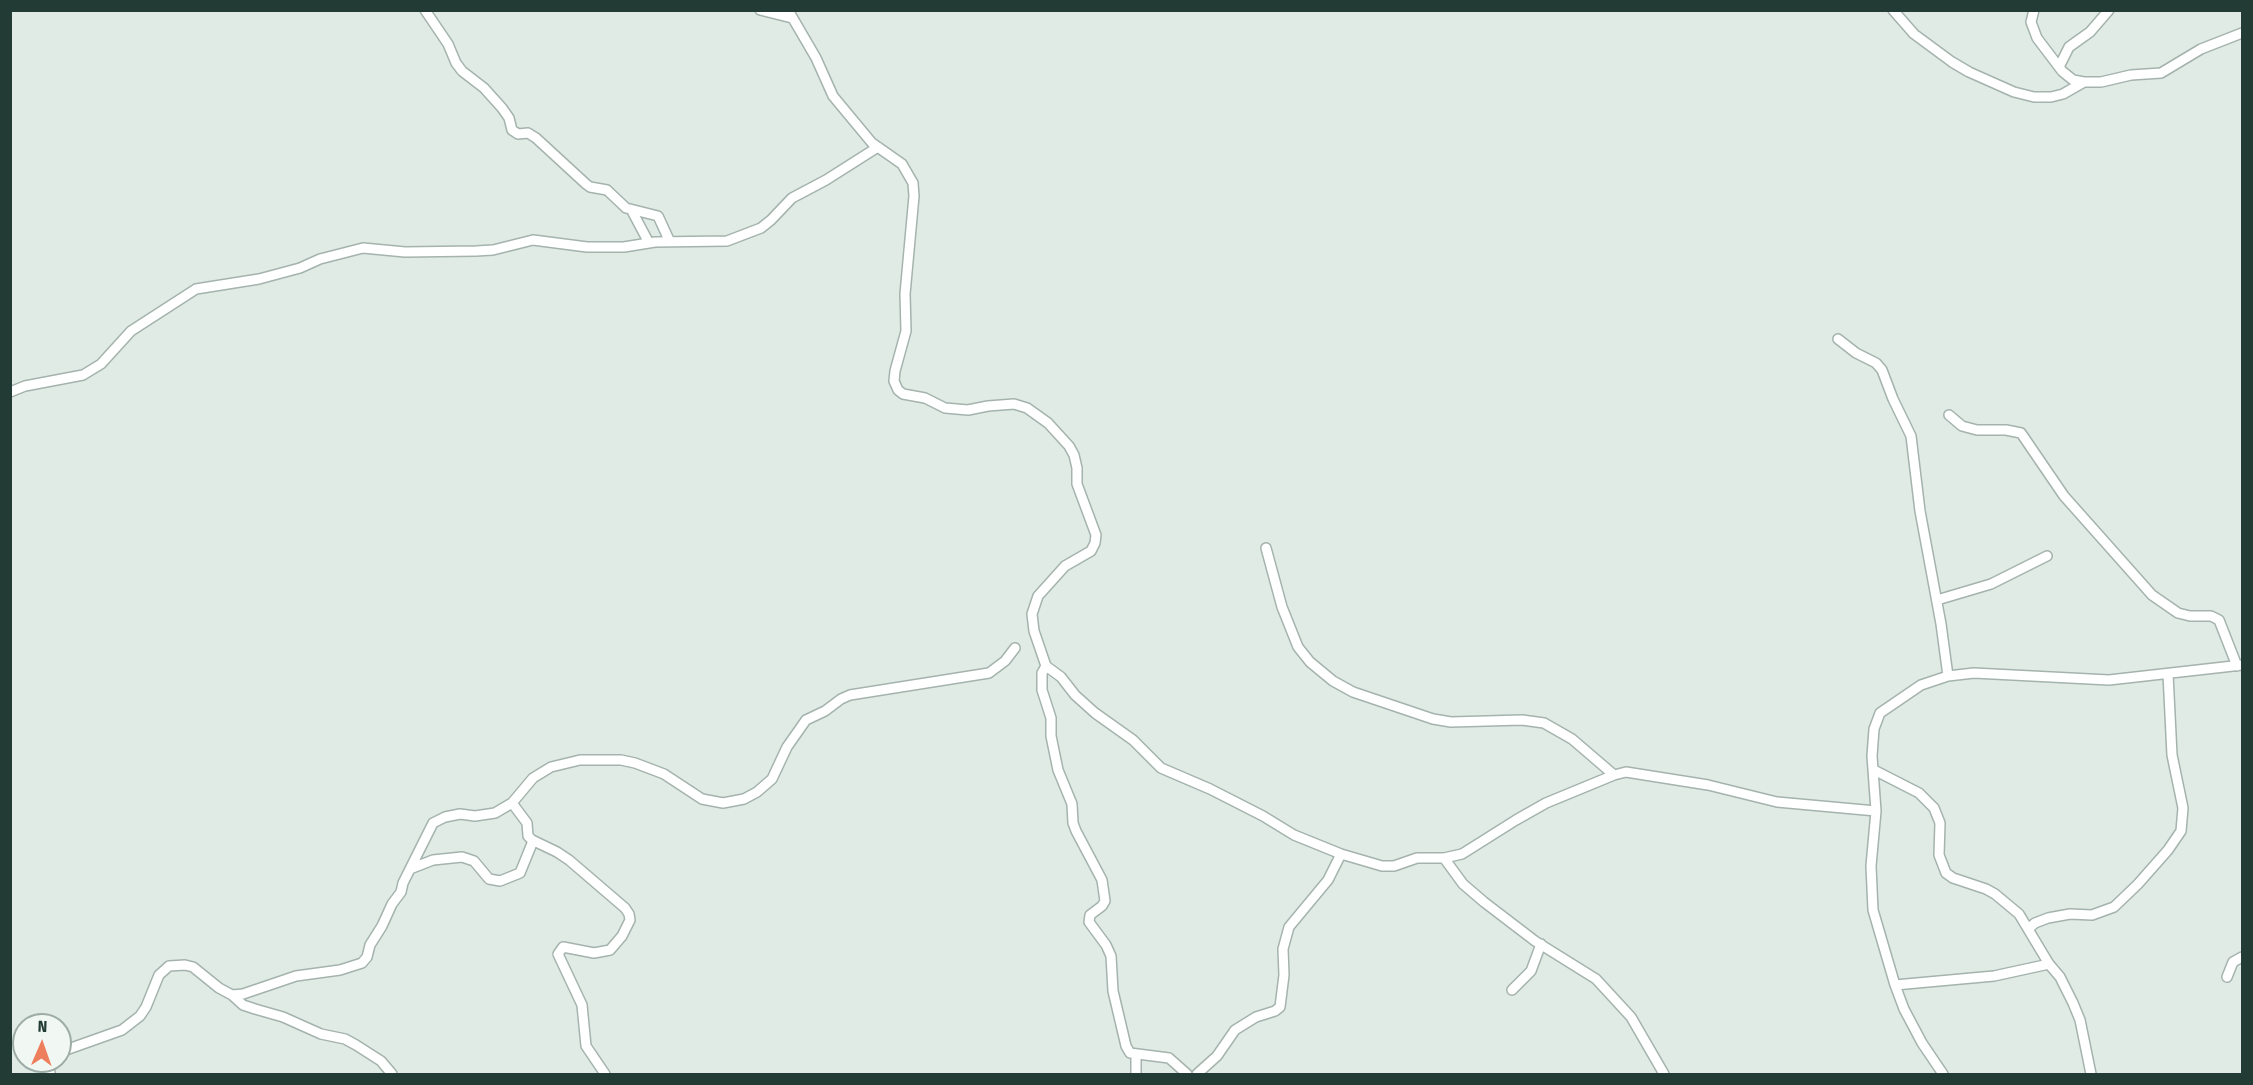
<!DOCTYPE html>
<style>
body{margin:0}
#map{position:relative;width:2253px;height:1085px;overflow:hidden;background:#e1ebe6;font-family:"Fira Sans Condensed",sans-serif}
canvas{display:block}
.frame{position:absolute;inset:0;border:12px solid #223b34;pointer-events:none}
.north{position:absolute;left:12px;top:1013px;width:60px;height:60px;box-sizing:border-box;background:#f1f8f4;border:2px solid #9eaca7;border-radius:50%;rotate:2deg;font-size:16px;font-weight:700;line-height:24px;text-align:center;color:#223b34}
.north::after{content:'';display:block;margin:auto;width:21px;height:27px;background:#ed7f5d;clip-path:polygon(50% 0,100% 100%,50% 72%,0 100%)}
</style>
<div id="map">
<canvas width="2253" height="1085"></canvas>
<div class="frame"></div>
<div class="north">N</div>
</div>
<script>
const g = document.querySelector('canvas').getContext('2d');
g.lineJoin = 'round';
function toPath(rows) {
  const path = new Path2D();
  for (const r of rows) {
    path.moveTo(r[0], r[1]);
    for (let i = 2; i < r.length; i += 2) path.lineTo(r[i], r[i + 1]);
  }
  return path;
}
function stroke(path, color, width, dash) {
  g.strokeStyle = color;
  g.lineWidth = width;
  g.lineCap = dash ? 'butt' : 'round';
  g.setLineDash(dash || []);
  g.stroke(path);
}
const minor = toPath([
 [425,10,448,44,456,63,462,71,484,88,502,108,509,118,512,130,518,134,528,133,536,138,586,184,590,187,607,190,626,208,658,216,670,242],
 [760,10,792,18],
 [788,10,816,58,833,96,872,143,902,164,913,183,914,196,905,294,906,331,895,371,894,381,898,390,903,394,925,398,945,408,968,410,988,406,1014,404,1027,408,1048,423,1069,446,1074,455,1077,468,1077,484,1096,535,1095,543,1091,551,1065,566,1038,596,1032,614,1034,631,1046,666,1061,677,1075,695,1095,713,1133,740,1161,768,1210,789,1263,816,1294,835,1341,854,1382,866,1394,866,1417,858,1444,858,1462,854,1516,820,1546,803,1614,775,1626,772,1708,785,1777,802,1876,811],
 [1893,10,1914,34,1952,62,1969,72,2014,92,2034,97,2051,97,2063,94,2084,82],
 [2034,10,2031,22,2037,38,2062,71,2073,80,2084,82,2101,82,2131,75,2161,73,2201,49,2242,33],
 [2059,67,2069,47,2090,32,2109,10],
 [632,211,649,243],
 [1838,339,1856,353,1876,363,1882,370,1893,399,1911,436,1920,511,1941,624,1948,676],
 [10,392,25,386,83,375,101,364,131,331,196,289,259,279,300,268,320,259,363,248,405,252,476,251,493,250,533,240,587,247,624,247,655,242,727,241,761,228,771,220,792,198,826,180,878,147],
 [1949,415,1962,426,1977,430,2006,430,2021,433,2064,496,2152,595,2178,613,2190,616,2211,616,2219,620,2237,666],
 [1266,548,1282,607,1298,647,1310,662,1333,681,1353,692,1433,719,1451,722,1522,720,1544,723,1572,739,1614,775],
 [1937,600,1991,584,2047,556],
 [1046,666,1042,673,1042,690,1051,718,1051,736,1058,770,1072,804,1073,823,1076,831,1102,880,1105,901,1102,906,1090,915,1089,922,1106,945,1111,956,1113,991,1126,1046,1130,1053,1169,1058,1187,1074],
 [1874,770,1919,793,1934,808,1940,823,1939,855,1946,873,1953,878,1986,889,1995,894,2019,914,2049,964,2060,977,2073,1003,2080,1020,2091,1074],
 [512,803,527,823,528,836,532,840,557,852,569,860,625,908,629,914,630,920,622,936,610,950,594,953,563,947,558,954,582,1005,586,1046,605,1074],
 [1444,858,1463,884,1484,902,1535,941,1596,979,1631,1017,1664,1074],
 [410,869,433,860,462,857,474,861,489,879,500,881,520,873,533,841],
 [2028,929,2035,923,2048,918,2070,914,2092,915,2114,907,2138,884,2168,850,2181,831,2183,808,2172,755,2168,674],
 [2227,977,2233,962,2242,957],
 [1895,985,1994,976,2049,964],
 [1512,990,1531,971,1541,944],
 [232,995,243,1005,255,1009,283,1017,321,1034,345,1039,356,1045,381,1061,392,1074],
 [60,1052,122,1030,140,1016,146,1007,159,975,169,966,185,965,193,967,219,988,232,995,243,994,296,976,340,970,362,963,367,957,370,945,382,926,392,904,401,892,403,883,433,823,445,817,460,814,475,816,495,813,512,803,533,778,551,767,580,760,621,760,635,763,664,774,702,799,723,803,744,799,757,792,772,779,787,747,806,720,825,711,841,699,850,695,989,673,1005,661,1015,648],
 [1136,1054,1136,1074],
 [49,1061,50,1074],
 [1197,1074,1217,1056,1235,1030,1256,1017,1275,1011,1280,1007,1284,975,1283,949,1289,927,1328,880,1341,854],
 [1943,1074,1922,1043,1904,1009,1895,985,1873,910,1871,866,1876,811,1872,756,1874,729,1880,713,1921,685,1948,676,1974,673,2109,680,2242,665]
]);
stroke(minor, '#a4b3ad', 12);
stroke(minor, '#fff', 9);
</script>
